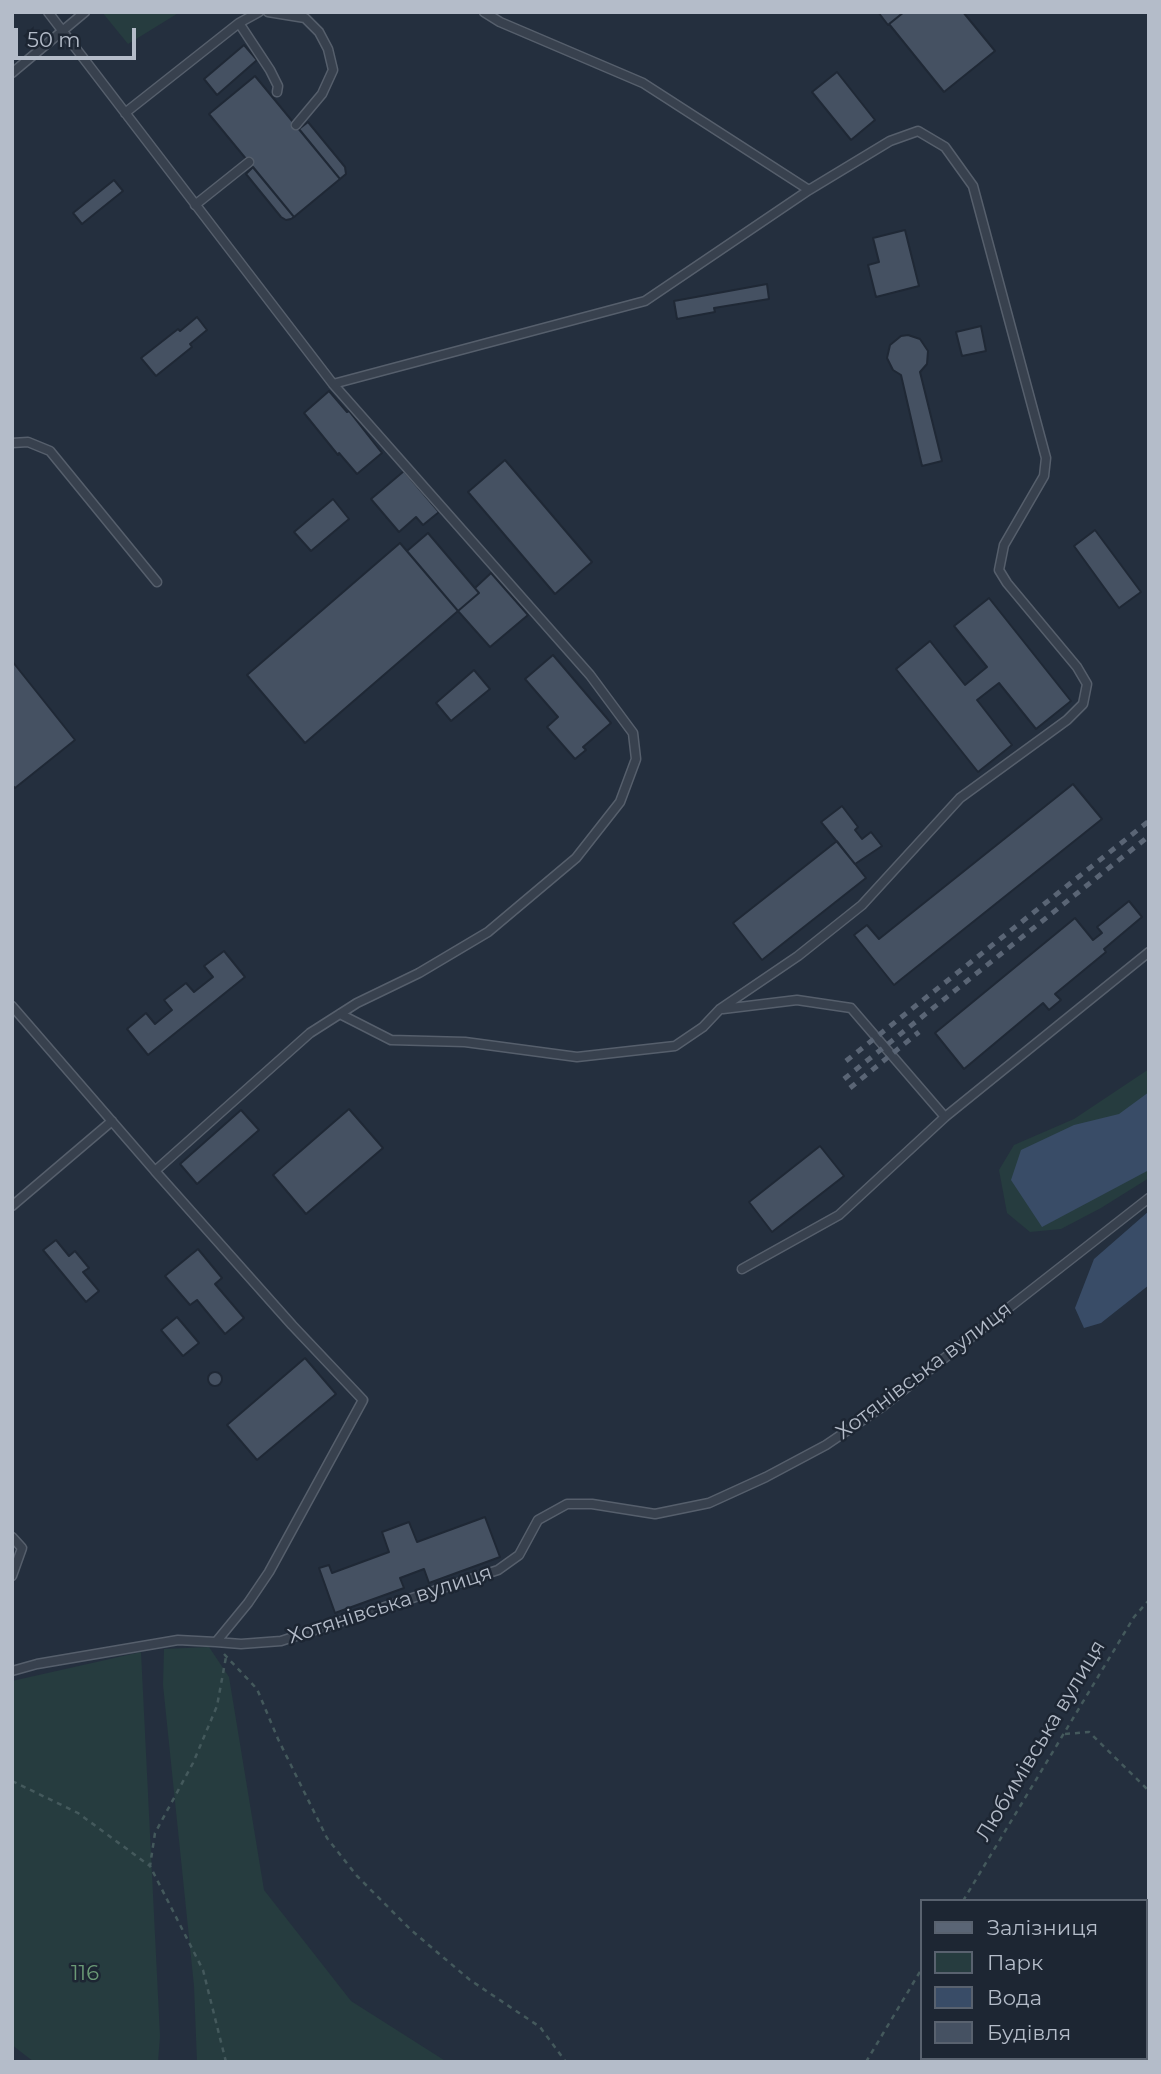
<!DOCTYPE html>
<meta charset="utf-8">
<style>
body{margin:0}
#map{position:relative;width:1161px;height:2074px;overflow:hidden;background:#242f3e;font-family:Montserrat,sans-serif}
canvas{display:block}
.frame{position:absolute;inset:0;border:14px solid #b4bcc9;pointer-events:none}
.legend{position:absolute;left:920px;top:1899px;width:228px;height:161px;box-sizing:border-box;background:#1d2633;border:2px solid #59626f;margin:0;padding:9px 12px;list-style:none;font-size:21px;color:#b4bcc9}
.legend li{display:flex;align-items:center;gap:14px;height:35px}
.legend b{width:35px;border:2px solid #59626f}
.scale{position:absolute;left:14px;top:28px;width:122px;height:32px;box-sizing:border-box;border:4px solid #b4bcc9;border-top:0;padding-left:9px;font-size:21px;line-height:24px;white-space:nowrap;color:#b4bcc9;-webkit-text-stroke:5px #1d2633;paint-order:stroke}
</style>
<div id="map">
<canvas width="1161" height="2074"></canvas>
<div class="frame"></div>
<ul class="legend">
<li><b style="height:9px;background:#5a6575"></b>Залізниця</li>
<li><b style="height:19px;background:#263c3f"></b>Парк</li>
<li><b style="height:19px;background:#394c67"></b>Вода</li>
<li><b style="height:19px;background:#455162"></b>Будівля</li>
</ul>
<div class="scale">50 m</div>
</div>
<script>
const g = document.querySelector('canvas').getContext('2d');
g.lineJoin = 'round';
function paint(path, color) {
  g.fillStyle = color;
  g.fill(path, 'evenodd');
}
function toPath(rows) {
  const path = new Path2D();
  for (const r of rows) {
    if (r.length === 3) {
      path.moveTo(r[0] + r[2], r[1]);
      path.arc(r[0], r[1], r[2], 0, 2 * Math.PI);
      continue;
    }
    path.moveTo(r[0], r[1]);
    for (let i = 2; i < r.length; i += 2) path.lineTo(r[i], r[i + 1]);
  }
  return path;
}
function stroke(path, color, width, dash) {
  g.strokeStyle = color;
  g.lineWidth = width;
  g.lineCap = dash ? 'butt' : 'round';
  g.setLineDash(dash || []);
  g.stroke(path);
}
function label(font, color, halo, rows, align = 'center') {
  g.font = font + ' Montserrat,sans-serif';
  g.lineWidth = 5;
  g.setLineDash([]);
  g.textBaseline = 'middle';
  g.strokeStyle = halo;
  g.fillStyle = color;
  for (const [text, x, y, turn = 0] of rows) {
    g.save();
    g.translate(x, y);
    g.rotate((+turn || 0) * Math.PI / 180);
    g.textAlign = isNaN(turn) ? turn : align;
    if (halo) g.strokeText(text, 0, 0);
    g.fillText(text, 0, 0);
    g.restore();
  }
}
paint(toPath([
 [102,12,180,12,128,44],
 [1149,1069,1149,1178,1101,1208,1061,1229,1030,1232,1007,1213,999,1170,1014,1145,1074,1119],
 [209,1647,229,1677,264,1890,351,2001,447,2062,197,2062,194,1986,163,1685,164,1649],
 [141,1652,160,2036,158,2062,34,2062,12,2045,12,1681]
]), '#263c3f');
paint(toPath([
 [1149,1092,1149,1170,1042,1227,1011,1180,1021,1150,1074,1125,1119,1114],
 [1149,1211,1149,1285,1101,1323,1084,1328,1075,1308,1094,1259]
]), '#394c67');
const building = toPath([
 [878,12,904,12,888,25,878,12],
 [904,12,963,12,995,51,944,92,889,24,904,12],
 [244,45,257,60,217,95,204,79,244,45],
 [837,72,875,120,851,140,812,92,837,72],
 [255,76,340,179,294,217,209,114,255,76],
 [308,122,345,167,346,174,340,179,299,129,308,122],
 [253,167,294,217,291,219,286,220,281,217,246,174,253,167],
 [114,180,123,191,82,224,73,213,114,180],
 [905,230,919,286,876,297,868,265,879,262,873,238,905,230],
 [767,284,769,299,714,308,715,312,677,319,674,301,767,284],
 [197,317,207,330,190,344,192,347,156,376,141,358,178,329,180,331,197,317],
 [981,326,986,351,962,356,956,332,981,326],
 [908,335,920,339,928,351,927,364,920,372,942,461,922,466,901,375,893,370,887,358,890,345,901,336,908,335],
 [329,391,347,412,349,411,382,453,357,474,339,453,338,455,304,413,329,391],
 [505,460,592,562,555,594,468,492,505,460],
 [404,471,439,512,423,525,416,517,399,532,371,499,404,471],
 [333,499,349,519,311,551,294,532,333,499],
 [1095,530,1141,592,1119,608,1074,546,1095,530],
 [428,533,479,593,458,611,407,551,428,533],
 [400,543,458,611,305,743,247,675,400,543],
 [491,573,528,615,490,647,458,611,479,593,475,588,491,573],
 [989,598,1071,701,1036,729,999,683,977,700,1012,745,978,772,896,669,930,641,965,685,987,667,954,626,989,598],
 [553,655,611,723,583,747,586,750,575,759,547,727,558,717,525,679,553,655],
 [12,661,75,740,15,788,12,785,12,661],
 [474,670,490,689,451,721,436,703,474,670],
 [1073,784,1102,819,894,985,854,935,867,925,879,939,1073,784],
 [842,806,858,827,855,830,862,839,871,832,882,846,855,864,821,822,842,806],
 [837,841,866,878,762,960,733,923,837,841],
 [1129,901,1142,917,1104,949,1106,952,1055,994,1061,1000,1049,1010,1043,1003,964,1069,935,1033,1075,918,1093,940,1102,933,1097,927,1129,901],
 [224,951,245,977,148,1055,127,1029,146,1013,155,1024,172,1010,164,1000,186,983,194,992,213,977,204,966,224,951],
 [349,1109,383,1148,306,1214,273,1175,349,1109],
 [241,1110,259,1130,197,1184,180,1164,241,1110],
 [820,1146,844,1176,772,1232,749,1202,820,1146],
 [56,1240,69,1256,75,1251,89,1268,83,1272,99,1291,86,1302,43,1250,56,1240],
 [198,1249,222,1278,215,1284,244,1318,225,1334,197,1300,190,1305,165,1276,198,1249],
 [177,1317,199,1343,183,1356,161,1330,177,1317],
 [305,1358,336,1394,257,1460,227,1425,305,1358],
 [215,1379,7],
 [485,1517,500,1557,429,1583,424,1569,400,1578,404,1588,335,1613,319,1568,329,1565,332,1573,389,1552,382,1532,409,1522,417,1542,485,1517]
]);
paint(building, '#455162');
stroke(building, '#1f2835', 2);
const lane = toPath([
 [268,12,305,18,319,32,328,49,333,70,322,94,296,125],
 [484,12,500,22,643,83,809,190],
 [239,23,270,70,278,86,277,92],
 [12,73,85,12],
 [125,113,239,23,259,12],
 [195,205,249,162],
 [333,384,645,301,809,190,890,141,918,131,945,147,973,186,1046,458,1044,476,1004,545,999,570,1007,583,1077,667,1087,684,1083,704,1067,720,960,798,862,905,798,956,720,1009,703,1027,675,1046,577,1057,465,1042,391,1040,340,1014],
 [12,443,28,442,50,451,157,582],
 [12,1006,155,1171],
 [723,1009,797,1000,851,1008,945,1117],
 [12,1206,112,1121],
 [742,1269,839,1215,945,1117,1149,952],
 [12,1537,22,1548,12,1576],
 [216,1642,241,1644,281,1641,498,1570,519,1555,538,1520,567,1504,592,1504,655,1514,709,1503,766,1477,826,1445,882,1407,1149,1198],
 [12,1671,37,1664,178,1640,216,1642,248,1603,269,1572,363,1400,292,1325,155,1171,310,1033,357,1003,419,973,488,932,576,858,620,802,636,759,633,733,590,675,333,384,48,12]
]);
stroke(lane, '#565f6c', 11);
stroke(toPath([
 [224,1654,257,1689,278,1739,327,1838,357,1876,411,1930,470,1980,540,2027,566,2062],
 [1065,1734,1089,1732,1149,1791],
 [12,1781,78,1813,150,1866],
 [963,1901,1134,1617,1149,1600],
 [226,2062,203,1970,150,1866,155,1833,193,1763,217,1706,226,1657],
 [866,2062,921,1970]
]), '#44595c', 2.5, [5, 5]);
stroke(lane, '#38414e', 8);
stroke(toPath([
 [846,1061,1149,821],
 [844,1079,1149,836],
 [850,1088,919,1032]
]), '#5a6575', 5, [7, 7]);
label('21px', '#b4bcc9', '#1d2633', [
 ["Хотянівська вулиця",924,1371,-37],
 ["Хотянівська вулиця",390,1605,-18],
 ["Любимівська вулиця",1041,1741,-59]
]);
label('21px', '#6b9a76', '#1d2633', [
 ["116",85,1974]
]);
</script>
